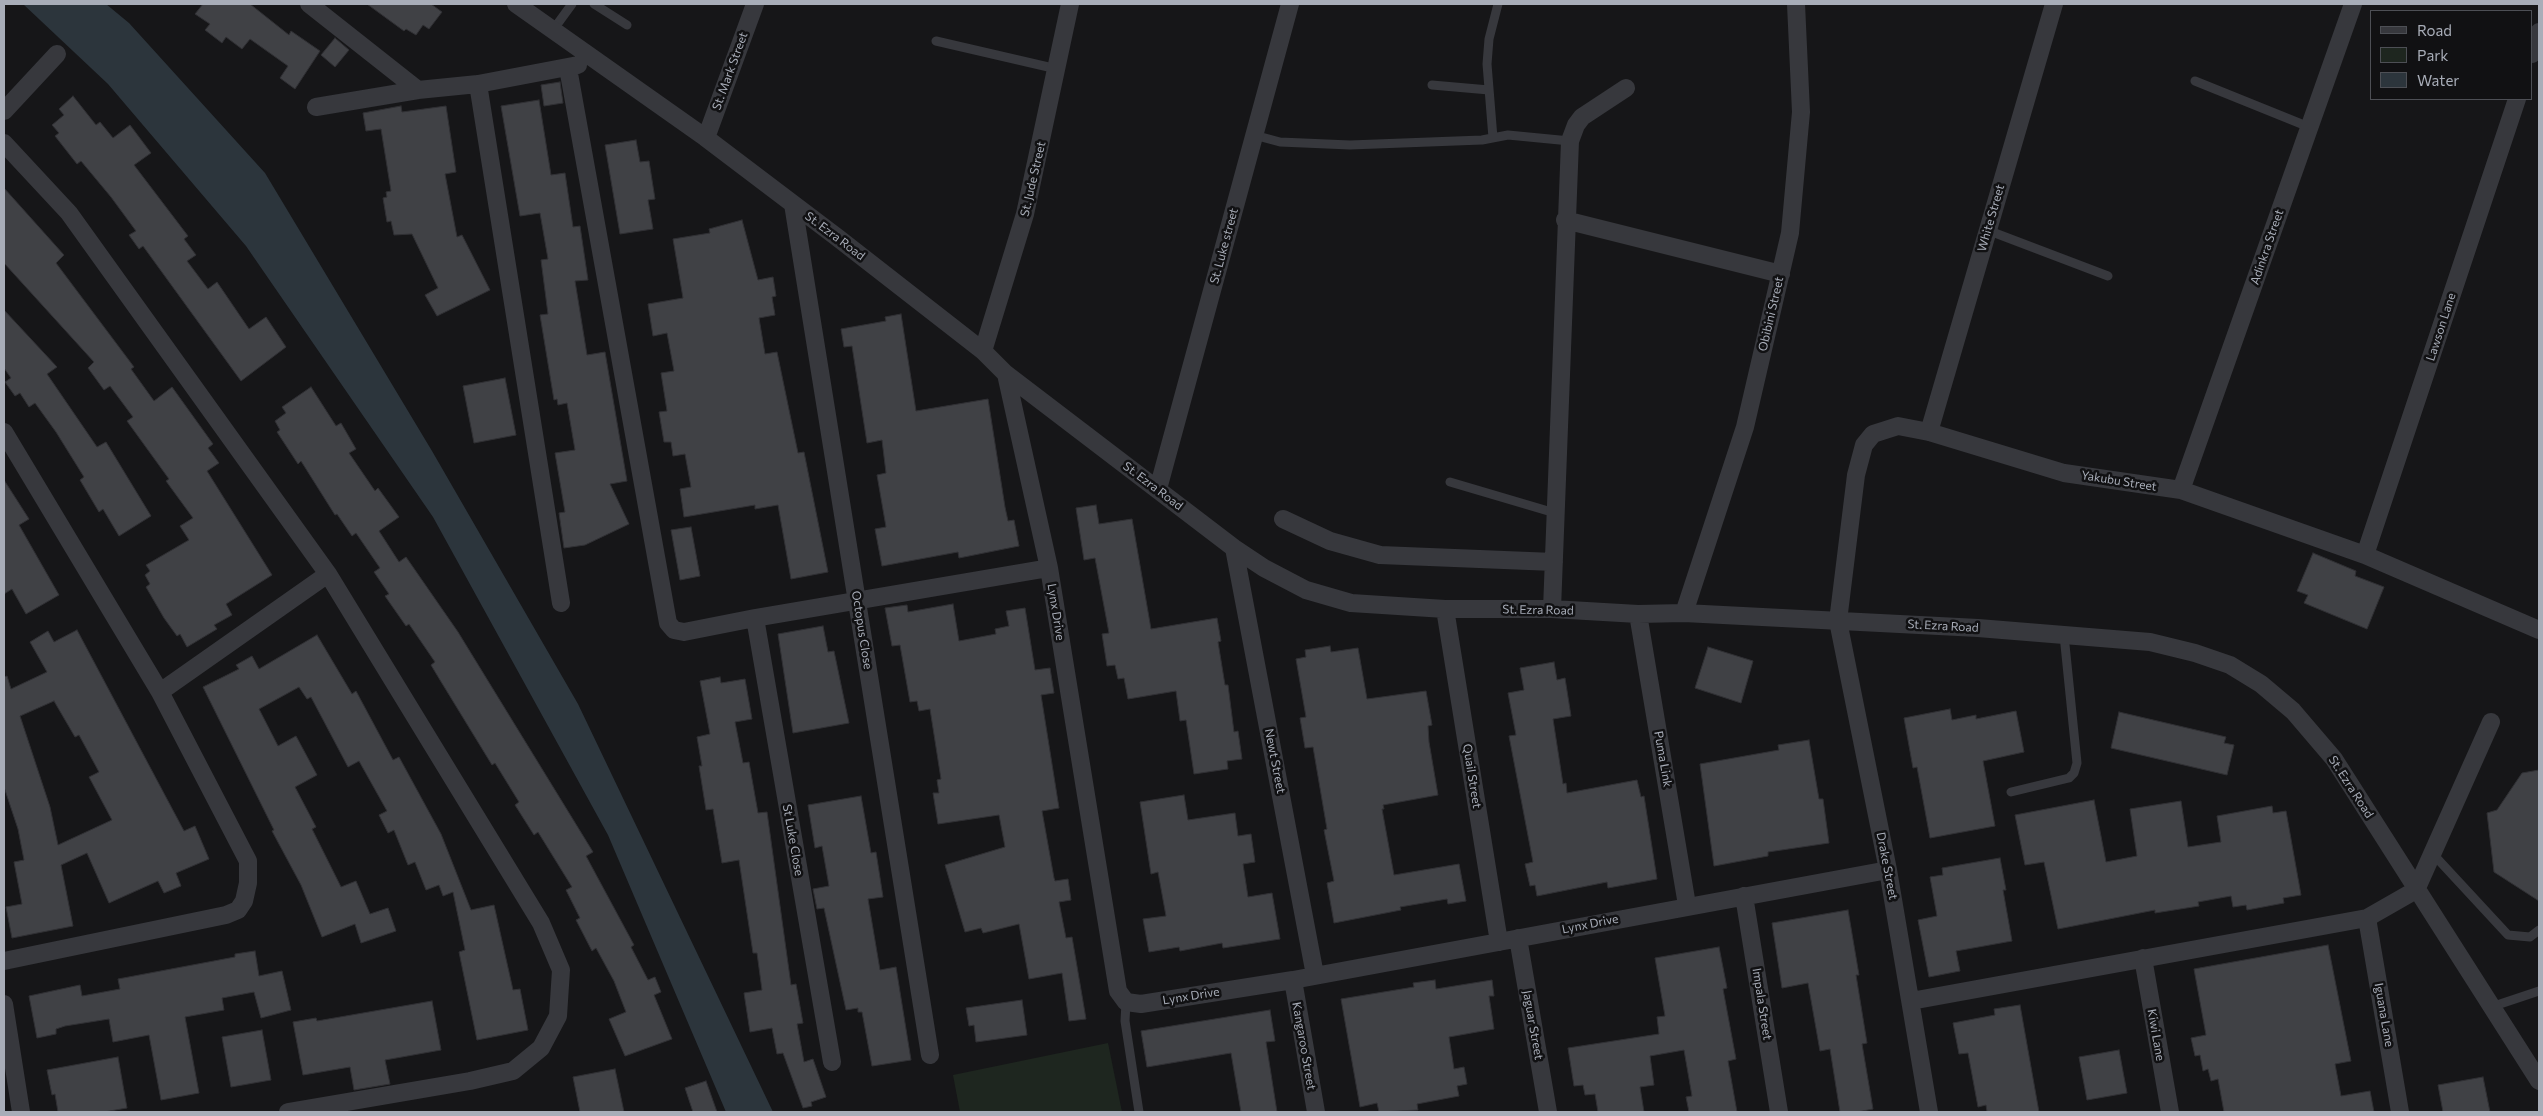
<!DOCTYPE html>
<style>
body{margin:0}
#map{position:relative;width:2543px;height:1116px;overflow:hidden;background:#161618;font-family:Commissioner,sans-serif}
canvas{display:block}
.frame{position:absolute;inset:0;border:5px solid #a8adb8;pointer-events:none}
.legend{position:absolute;left:2370px;top:10px;width:162px;height:90px;box-sizing:border-box;background:#111113;border:1px solid #4d4f55;margin:0;padding:6px 9px;list-style:none;font-size:15px;color:#a8adb8}
.legend li{display:flex;align-items:center;gap:10px;height:25px}
.legend b{width:25px;border:1px solid #4d4f55}
</style>
<div id="map">
<canvas width="2543" height="1116"></canvas>
<div class="frame"></div>
<ul class="legend">
<li><b style="height:6px;background:#37383d"></b>Road</li>
<li><b style="height:14px;background:#1e261f"></b>Park</li>
<li><b style="height:14px;background:#2c353c"></b>Water</li>
</ul>
</div>
<script>
const g = document.querySelector('canvas').getContext('2d');
g.lineJoin = 'round';
function paint(path, color) {
  g.fillStyle = color;
  g.fill(path, 'evenodd');
}
function toPath(rows) {
  const path = new Path2D();
  for (const r of rows) {
    path.moveTo(r[0], r[1]);
    for (let i = 2; i < r.length; i += 2) path.lineTo(r[i], r[i + 1]);
  }
  return path;
}
function stroke(path, color, width, dash) {
  g.strokeStyle = color;
  g.lineWidth = width;
  g.lineCap = dash ? 'butt' : 'round';
  g.setLineDash(dash || []);
  g.stroke(path);
}
function label(font, color, halo, rows, align = 'center') {
  g.font = font + ' Commissioner,sans-serif';
  g.lineWidth = 5;
  g.setLineDash([]);
  g.textBaseline = 'middle';
  g.strokeStyle = halo;
  g.fillStyle = color;
  for (const [text, x, y, turn = 0] of rows) {
    g.save();
    g.translate(x, y);
    g.rotate((+turn || 0) * Math.PI / 180);
    g.textAlign = isNaN(turn) ? turn : align;
    if (halo) g.strokeText(text, 0, 0);
    g.fillText(text, 0, 0);
    g.restore();
  }
}
paint(toPath([
 [1108,1043,1122,1112,960,1112,953,1075]
]), '#1e261f');
paint(toPath([
 [23,4,106,4,129,23,265,173,432,451,578,704,773,1112,726,1112,608,835,433,517,246,246,108,84]
]), '#2c353c');
const building = toPath([
 [203,4,250,4,289,35,291,31,320,51,295,89,280,78,288,66,250,39,242,49,226,37,222,43,205,30,210,24,195,14,203,4],
 [367,4,431,4,442,12,429,29,423,25,416,35,406,29,404,31,367,4],
 [335,38,349,50,335,67,321,55,335,38],
 [560,82,563,103,544,106,541,85,560,82],
 [73,96,96,125,100,122,113,138,130,125,151,153,134,165,188,236,184,239,196,255,187,261,208,289,217,282,249,329,266,317,286,347,241,381,143,246,139,249,129,235,136,231,111,197,81,161,77,164,55,136,59,133,52,125,64,115,59,109,73,96],
 [539,100,551,175,565,173,573,227,580,226,588,280,575,281,587,355,605,352,627,481,610,484,629,524,585,545,564,548,559,513,565,512,555,453,575,450,567,403,558,405,557,399,554,400,540,315,548,314,541,260,548,259,540,213,520,216,501,106,539,100],
 [401,106,402,112,446,106,456,172,445,174,457,237,462,235,490,290,437,316,425,295,438,288,412,234,394,235,391,221,387,222,383,198,387,197,386,192,391,191,381,129,366,131,363,113,401,106],
 [636,140,640,162,649,161,655,199,648,200,653,229,620,234,605,145,636,140],
 [4,188,64,255,56,263,134,367,131,369,154,401,172,387,213,444,208,448,219,463,207,471,272,575,226,604,232,615,214,625,217,629,187,647,180,634,177,636,164,618,146,587,150,584,145,575,150,571,146,565,189,540,180,526,193,518,166,481,169,479,127,421,133,417,110,386,104,390,88,368,94,362,4,263,4,188],
 [742,220,758,280,773,277,776,296,772,297,775,315,759,318,765,354,777,352,798,453,804,452,828,572,791,579,778,505,755,509,755,505,684,517,680,489,691,487,685,454,673,456,671,442,664,442,659,412,667,411,661,373,674,371,667,333,653,336,648,304,683,298,673,239,710,233,709,229,742,220],
 [4,310,57,367,47,374,97,447,106,442,151,516,119,536,103,509,99,512,80,480,84,477,56,432,35,403,29,407,20,393,15,396,5,382,11,378,4,368,4,310],
 [901,314,916,411,988,399,1005,507,1008,521,1014,520,1019,546,959,558,958,552,882,566,875,529,886,527,877,475,886,473,882,440,867,443,852,346,844,347,841,329,886,321,885,317,901,314],
 [505,378,516,435,474,443,463,386,505,378],
 [311,387,336,426,341,423,356,449,349,453,375,491,378,488,399,517,379,531,399,562,406,557,458,632,593,852,586,856,634,945,631,947,648,980,655,977,661,992,654,995,672,1039,625,1056,609,1019,626,1012,614,981,596,948,592,951,576,920,580,918,566,890,572,887,538,832,534,835,515,805,519,802,495,763,492,765,440,680,431,665,435,662,409,624,406,626,385,596,389,594,374,572,380,568,356,533,352,536,337,514,335,515,301,461,298,464,277,432,280,430,275,421,286,413,282,407,311,387],
 [4,480,29,519,19,525,59,595,26,614,12,589,4,594,4,480],
 [1096,505,1099,524,1132,519,1151,629,1217,618,1221,641,1218,642,1225,685,1228,685,1234,732,1238,731,1242,759,1227,761,1228,769,1194,774,1186,720,1180,721,1176,691,1128,699,1124,678,1118,679,1115,665,1107,666,1102,634,1109,633,1095,558,1084,560,1076,508,1096,505],
 [691,527,700,576,680,580,671,530,691,527],
 [2313,553,2356,571,2355,576,2384,587,2367,629,2304,603,2308,595,2297,591,2313,553],
 [953,604,959,641,996,634,995,629,1009,626,1006,611,1025,608,1035,670,1050,668,1054,693,1041,695,1059,808,1042,811,1054,878,1055,881,1068,879,1071,900,1059,902,1066,938,1072,937,1086,1019,1069,1021,1062,973,1029,979,1019,924,983,933,981,928,965,932,945,865,1005,847,999,815,938,824,933,793,939,793,937,780,941,779,930,709,919,711,917,701,910,702,900,645,892,646,885,608,907,605,908,612,953,604],
 [823,626,828,652,834,651,849,723,793,733,778,634,823,626],
 [77,630,184,831,195,826,209,859,176,873,181,886,164,893,158,881,109,903,87,853,61,865,73,926,12,938,6,907,22,904,14,862,24,860,18,829,4,787,4,677,7,676,11,689,47,672,30,642,48,631,54,642,77,630],
 [54,701,75,737,79,735,99,772,89,777,112,820,58,845,50,807,20,716,54,701],
 [317,635,352,694,356,691,393,760,399,757,441,834,471,910,494,905,513,990,520,989,528,1030,477,1040,459,952,465,950,453,892,443,896,439,885,426,890,415,862,408,865,394,830,388,833,379,815,387,811,359,761,348,767,311,697,307,699,299,687,259,709,278,746,296,736,317,775,295,787,316,827,312,829,341,887,356,881,370,914,388,908,396,931,361,943,355,924,322,937,301,885,272,831,274,830,203,687,239,669,236,665,252,656,259,669,317,635],
 [1330,646,1331,652,1358,648,1367,699,1426,691,1432,725,1428,726,1429,742,1438,795,1383,805,1384,809,1382,809,1394,875,1459,864,1466,901,1448,904,1447,899,1400,907,1401,910,1334,923,1327,883,1334,881,1324,830,1327,829,1313,747,1305,748,1300,718,1306,717,1296,659,1306,657,1305,650,1330,646],
 [1708,647,1753,661,1741,703,1695,688,1708,647],
 [1554,662,1557,680,1565,678,1571,716,1553,719,1563,784,1566,783,1567,793,1637,780,1641,797,1644,796,1657,879,1608,888,1607,882,1537,896,1535,885,1530,886,1525,864,1533,862,1509,736,1516,735,1508,693,1524,690,1520,668,1554,662],
 [720,677,721,683,745,679,752,719,735,722,743,763,749,762,758,813,767,812,791,985,796,984,803,1023,797,1024,804,1062,813,1059,826,1097,811,1102,812,1106,803,1108,783,1053,777,1054,772,1028,750,1032,744,993,762,990,757,953,753,953,739,860,722,863,713,809,706,810,699,766,702,766,697,737,710,734,700,681,720,677],
 [1950,709,1952,720,1976,715,1976,719,2016,711,2024,752,1983,761,1995,826,1930,838,1917,767,1913,768,1904,718,1950,709],
 [2119,712,2226,737,2224,743,2234,745,2227,775,2111,748,2119,712],
 [1809,740,1819,799,1823,799,1829,843,1768,852,1768,856,1714,866,1700,764,1779,750,1778,745,1809,740],
 [2539,770,2539,901,2494,872,2487,813,2497,810,2522,773,2539,770],
 [1184,795,1188,820,1235,813,1238,836,1251,834,1255,862,1243,864,1248,897,1272,893,1280,939,1223,948,1222,943,1180,951,1179,947,1149,952,1143,919,1166,916,1158,872,1151,874,1140,802,1184,795],
 [861,796,871,853,876,852,883,897,868,899,880,970,896,967,911,1060,872,1066,862,1012,858,1012,858,1008,846,1010,824,908,817,909,813,889,829,886,822,846,815,848,808,805,861,796],
 [2094,800,2106,862,2137,856,2130,809,2181,801,2188,847,2221,842,2217,816,2272,806,2273,813,2286,811,2301,895,2283,898,2284,903,2247,910,2246,905,2233,907,2231,896,2198,902,2199,906,2155,913,2155,910,2058,929,2044,862,2025,865,2015,815,2094,800],
 [2000,858,2006,890,2003,890,2012,941,1956,951,1960,971,1929,977,1918,920,1937,916,1930,877,1943,875,1942,868,2000,858],
 [1848,910,1859,975,1856,975,1867,1043,1862,1044,1873,1109,1857,1112,1840,1112,1830,1049,1820,1051,1808,983,1782,988,1772,923,1848,910],
 [2328,945,2351,1061,2335,1064,2341,1096,2370,1091,2374,1112,2224,1112,2218,1079,2211,1081,2208,1069,2203,1071,2200,1055,2195,1056,2191,1038,2206,1035,2194,969,2328,945],
 [1719,947,1727,988,1723,989,1736,1059,1728,1061,1737,1112,1689,1112,1686,1097,1692,1096,1684,1050,1650,1056,1654,1085,1640,1087,1644,1112,1598,1112,1595,1094,1585,1095,1583,1085,1574,1086,1568,1048,1659,1034,1657,1017,1665,1016,1655,958,1719,947],
 [255,951,259,976,282,971,291,1010,261,1018,254,992,222,998,224,1010,185,1017,199,1093,161,1100,149,1035,113,1042,109,1019,65,1026,56,1029,56,1034,37,1038,29,996,80,985,82,996,120,989,118,979,235,957,235,954,255,951],
 [1435,980,1436,989,1492,980,1494,996,1489,996,1494,1029,1449,1037,1454,1069,1464,1067,1467,1084,1457,1086,1459,1096,1417,1104,1418,1110,1379,1112,1377,1103,1360,1107,1341,999,1414,987,1413,983,1435,980],
 [1022,1000,1027,1035,976,1042,974,1025,969,1026,966,1008,1022,1000],
 [432,1001,441,1050,385,1060,390,1084,354,1090,350,1067,303,1075,293,1022,316,1018,317,1021,432,1001],
 [2020,1005,2039,1112,1987,1112,1986,1105,1978,1107,1968,1053,1959,1054,1953,1023,1995,1015,1994,1009,2020,1005],
 [1270,1010,1275,1041,1266,1042,1277,1112,1241,1112,1231,1053,1147,1067,1141,1031,1270,1010],
 [262,1030,271,1080,231,1087,222,1037,262,1030],
 [2119,1050,2127,1093,2087,1100,2079,1057,2119,1050],
 [118,1057,127,1108,104,1112,58,1112,55,1094,52,1095,47,1070,118,1057],
 [615,1069,624,1112,580,1112,573,1077,615,1069],
 [2483,1077,2490,1112,2443,1112,2438,1085,2483,1077],
 [706,1081,717,1112,693,1112,685,1088,706,1081]
]);
paint(building, '#404145');
stroke(building, '#303034', 1);
stroke(toPath([
 [594,4,627,25],
 [553,30,572,4],
 [936,41,1057,69],
 [2195,81,2309,127],
 [1432,85,1489,90],
 [1254,135,1280,142,1350,145,1482,140,1508,135,1570,141],
 [1493,138,1487,64,1489,39,1498,4],
 [1987,230,2108,276],
 [1450,482,1555,513],
 [2011,792,2069,778,2074,773,2077,763,2064,635],
 [2433,854,2508,935,2530,937,2539,930],
 [1126,1002,1125,1021,1139,1112],
 [2491,1007,2539,991]
]), '#37383d', 9);
stroke(toPath([
 [309,4,418,90],
 [516,4,706,138,838,238,983,351,1006,374,1234,548,1264,568,1306,590,1351,603,1445,609,1552,609,1638,614,1684,613,1978,628,2150,642,2195,653,2230,665,2261,684,2293,711,2334,759,2539,1081],
 [2532,54,2539,32],
 [568,68,668,623,674,630,684,632,755,618,1049,568],
 [478,84,561,603],
 [316,107,418,90,478,84,578,65],
 [4,111,57,54],
 [706,138,755,4],
 [4,143,69,213,328,574,541,923,561,970,558,1016,541,1048,513,1071,470,1081,288,1112],
 [793,204,930,1055],
 [1565,220,1781,274],
 [983,351,1025,214,1070,4],
 [1006,374,1049,568,1118,991,1126,1002,1141,1004,1293,980,1888,870],
 [4,432,160,692,248,861,248,883,244,901,238,910,226,915,4,961],
 [1929,432,2054,4],
 [1158,489,1290,4],
 [2181,490,2353,4],
 [1283,519,1330,541,1380,555,1554,562],
 [1234,548,1315,975],
 [2365,555,2517,99],
 [1445,609,1499,942],
 [1552,609,1570,141,1576,125,1582,117,1626,88],
 [1684,613,1745,427,1790,233,1801,112,1796,4],
 [1638,614,1687,905],
 [755,618,832,1062],
 [160,692,328,574],
 [1744,896,1779,1112],
 [2367,918,2400,1112],
 [1518,938,1548,1112],
 [2143,958,2170,1112],
 [1293,980,1316,1112],
 [1911,1001,2367,918,2416,890,2491,722],
 [4,1004,21,1112],
 [1929,1112,1888,870,1838,621,1856,475,1864,445,1873,434,1898,426,1929,432,2064,473,2181,490,2365,555,2539,630]
]), '#37383d', 18);
label('12px', '#a8adb8', '#111113', [
 ["St. Mark Street",730,71,-70],
 ["St. Jude Street",1033,179,-77],
 ["White Street",1991,218,-74],
 ["St. Ezra Road",835,236,37],
 ["St. Luke street",1224,246,-75],
 ["Adinkra Street",2267,247,-71],
 ["Obibini Street",1771,314,-77],
 ["Lawson Lane",2441,327,-72],
 ["Yakubu Street",2119,481,9],
 ["St. Ezra Road",1153,486,37],
 ["St. Ezra Road",1538,610,1],
 ["Lynx Drive",1056,612,81],
 ["St. Ezra Road",1943,626,3],
 ["Octopus Close",862,630,81],
 ["Puma Link",1663,759,80],
 ["Newt Street",1275,761,79],
 ["Quail Street",1472,776,81],
 ["St. Ezra Road",2351,787,57],
 ["St Luke Close",793,840,80],
 ["Drake Street",1887,866,79],
 ["Lynx Drive",1590,924,-11],
 ["Lynx Drive",1191,996,-9],
 ["Impala Street",1762,1004,81],
 ["Iguana Lane",2384,1015,80],
 ["Jaguar Street",1533,1025,80],
 ["Kiwi Lane",2156,1035,80],
 ["Kangaroo Street",1304,1046,80]
]);
</script>
